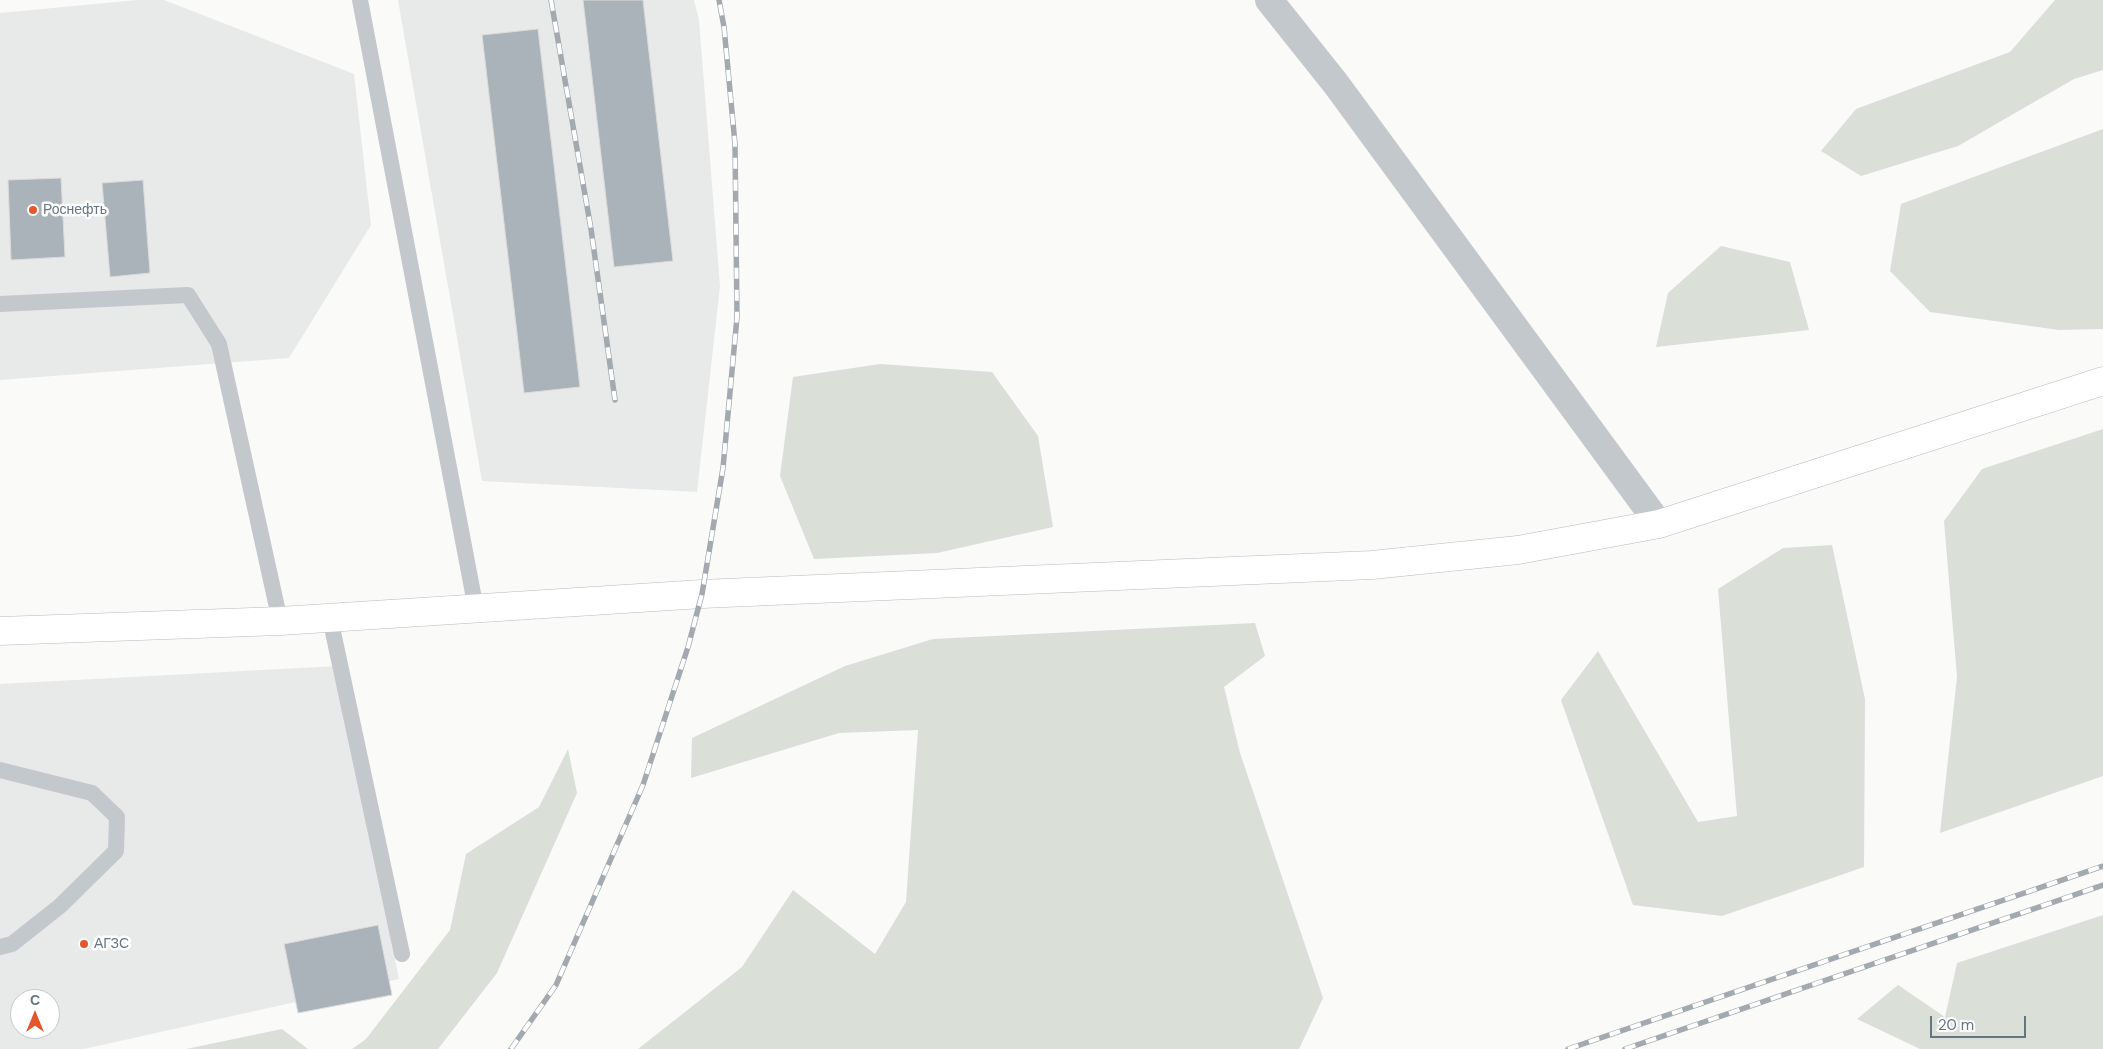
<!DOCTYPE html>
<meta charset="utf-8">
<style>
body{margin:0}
#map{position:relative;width:2103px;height:1049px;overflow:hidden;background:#fafaf8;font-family:"DM Sans",sans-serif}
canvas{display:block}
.north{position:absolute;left:10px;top:989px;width:50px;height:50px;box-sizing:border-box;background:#fff;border:1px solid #c1c8cd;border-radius:50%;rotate:0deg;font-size:14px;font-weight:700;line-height:20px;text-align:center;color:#657683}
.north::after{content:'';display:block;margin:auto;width:18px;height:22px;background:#e4572e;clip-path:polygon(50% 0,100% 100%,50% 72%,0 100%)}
.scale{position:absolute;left:1930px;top:1016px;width:96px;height:22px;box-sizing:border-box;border:2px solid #657683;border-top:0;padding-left:6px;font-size:15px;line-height:18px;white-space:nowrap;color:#657683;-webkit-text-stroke:4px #fff;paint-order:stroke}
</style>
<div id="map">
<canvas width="2103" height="1049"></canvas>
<div class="north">С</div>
<div class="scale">20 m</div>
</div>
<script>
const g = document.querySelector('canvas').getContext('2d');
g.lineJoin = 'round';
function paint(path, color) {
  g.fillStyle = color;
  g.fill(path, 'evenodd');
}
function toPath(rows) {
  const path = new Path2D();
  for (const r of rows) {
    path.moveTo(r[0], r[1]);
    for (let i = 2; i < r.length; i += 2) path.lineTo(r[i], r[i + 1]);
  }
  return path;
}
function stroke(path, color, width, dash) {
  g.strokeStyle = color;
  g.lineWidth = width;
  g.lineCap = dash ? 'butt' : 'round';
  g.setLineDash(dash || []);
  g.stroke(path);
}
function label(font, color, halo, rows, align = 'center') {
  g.font = font + ' "DM Sans",sans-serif';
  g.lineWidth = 5;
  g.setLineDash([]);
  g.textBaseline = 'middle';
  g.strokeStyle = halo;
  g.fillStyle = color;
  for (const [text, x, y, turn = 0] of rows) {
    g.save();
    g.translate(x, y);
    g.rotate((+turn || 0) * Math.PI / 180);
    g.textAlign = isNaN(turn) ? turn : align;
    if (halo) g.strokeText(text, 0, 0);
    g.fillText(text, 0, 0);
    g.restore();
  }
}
paint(toPath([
 [137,0,164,0,354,74,371,225,289,358,0,380,0,13],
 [398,0,694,0,699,20,720,286,697,492,482,481],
 [337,666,399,979,84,1049,0,1049,0,684],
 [20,999,50,999,50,1029,20,1029]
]), '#e8e9e9');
paint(toPath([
 [2055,0,2103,0,2103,70,2074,79,1958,146,1861,176,1821,151,1856,109,2010,52],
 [2103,129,2103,329,2059,330,1930,312,1890,271,1901,204],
 [1721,246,1790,262,1809,330,1656,347,1668,293],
 [880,364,992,372,1038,436,1053,527,937,553,814,559,780,476,793,377],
 [2103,429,2103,776,1940,833,1957,677,1944,521,1982,469],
 [1832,545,1865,699,1864,867,1722,916,1633,905,1561,700,1598,651,1698,822,1737,816,1718,589,1783,548],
 [1255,623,1265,656,1224,687,1240,753,1323,998,1299,1049,638,1049,742,967,793,890,875,954,906,902,918,730,839,733,691,778,692,738,845,666,933,639],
 [568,749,577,793,497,973,438,1049,352,1049,366,1039,450,930,466,854,539,807],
 [2103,915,2103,1049,1920,1049,1857,1019,1898,985,1945,1017,1957,963],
 [282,1029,308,1049,186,1049]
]), '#dadfd7');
const building = toPath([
 [583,0,643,0,673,261,614,267,583,0],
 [538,29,580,387,524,393,482,35,538,29],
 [61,178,65,257,11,260,8,180,61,178],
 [143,180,150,273,110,277,102,183,143,180],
 [378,925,392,995,298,1013,284,944,378,925]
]);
paint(building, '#aab3b9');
stroke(building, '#dcdcda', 1);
const primary = toPath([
 [0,631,280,621,702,594,1372,565,1518,550,1659,524,2103,381]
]);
stroke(primary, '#b5babe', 29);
stroke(toPath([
 [360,0,476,609],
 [0,304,188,295,219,344,280,621],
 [330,618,402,954],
 [0,770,92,793,117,817,116,851,60,906,12,944,0,947]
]), '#c3c8cc', 16);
stroke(toPath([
 [1269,0,1336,84,1659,524]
]), '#c3c8cc', 28);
stroke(primary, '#fff', 28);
const rail = toPath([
 [551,0,591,229,615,400],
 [511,1049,556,985,643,785,688,647,702,594,723,468,737,317,735,144,724,27,719,0],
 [1568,1049,2103,866],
 [1625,1049,2103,885]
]);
stroke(rail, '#a2aab0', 5.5);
stroke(rail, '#fff', 4, [11]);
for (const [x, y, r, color] of [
 [33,210,5,"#e4572e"],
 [84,944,5,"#e4572e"]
]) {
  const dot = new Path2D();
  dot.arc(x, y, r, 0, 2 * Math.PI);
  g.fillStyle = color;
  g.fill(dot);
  stroke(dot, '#fff', 2);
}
label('14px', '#657683', '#fff', [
 ["Роснефть",43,210],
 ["АГЗС",94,944]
], 'left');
</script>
